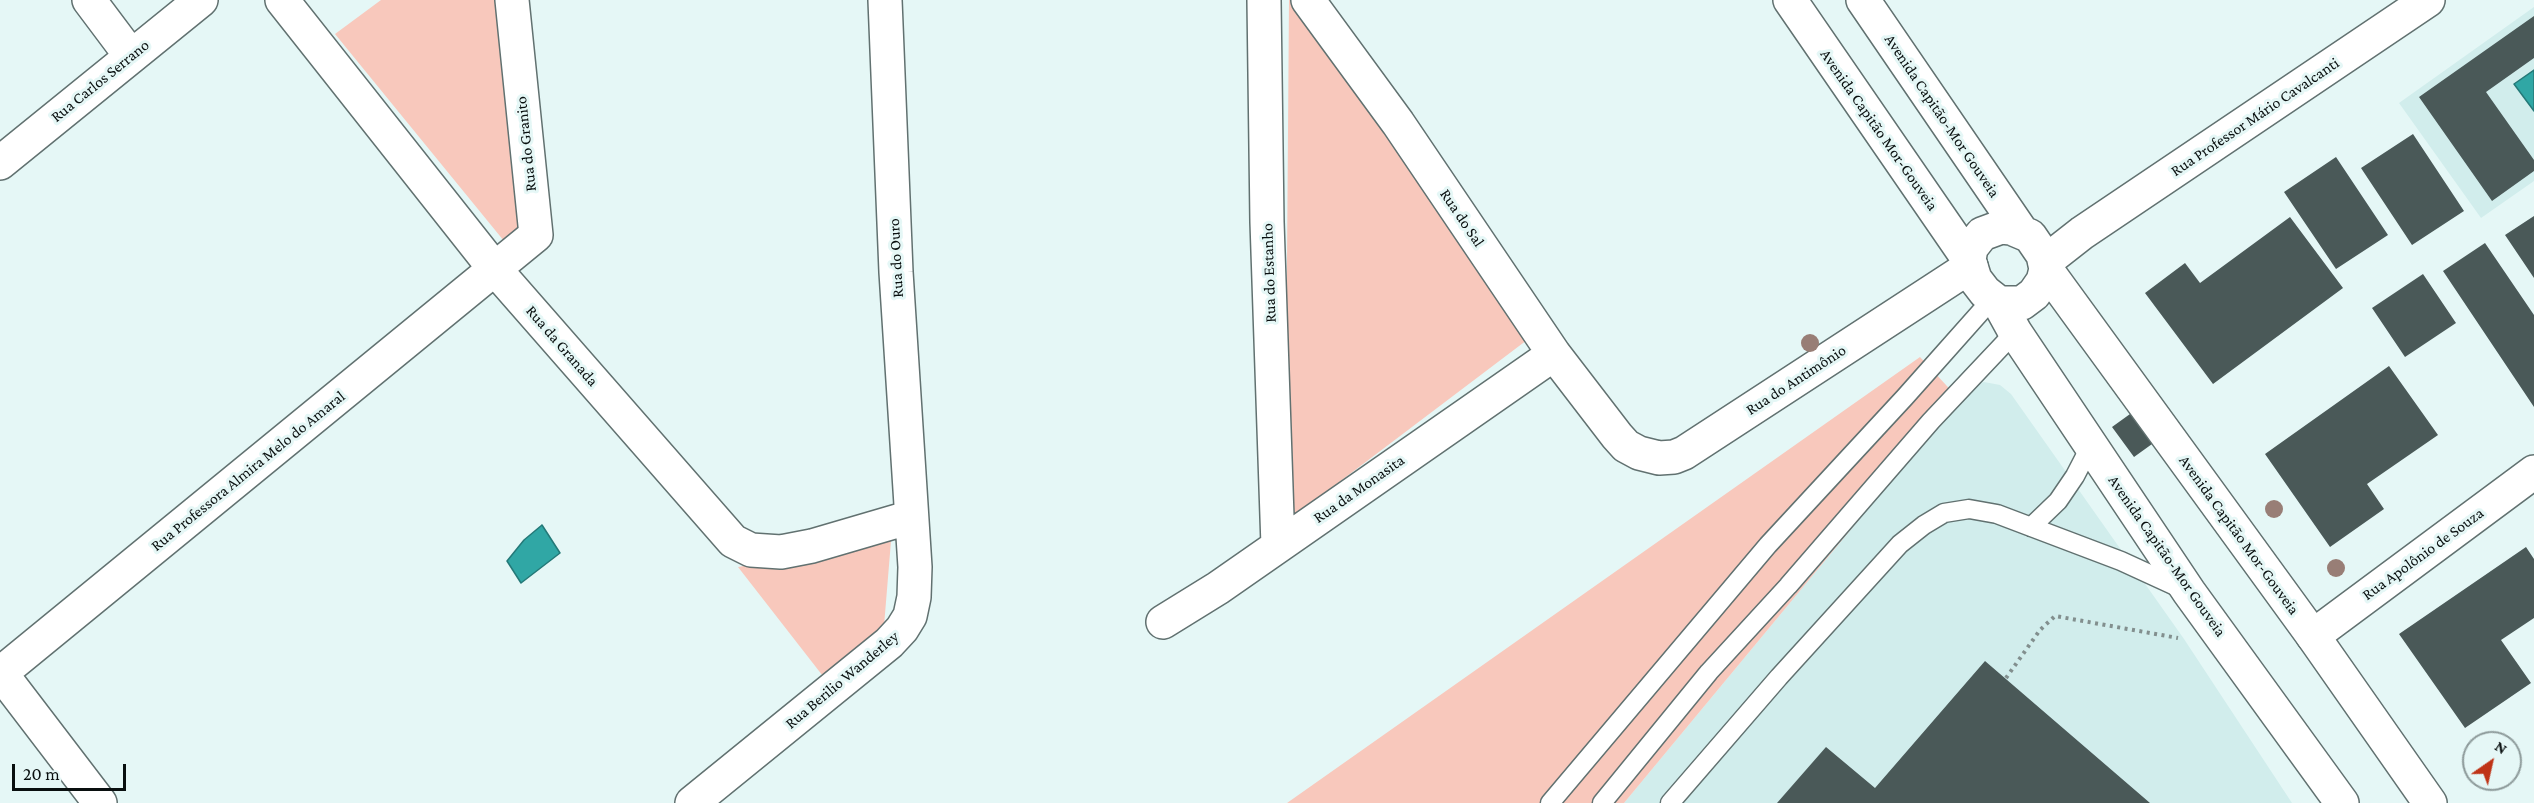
<!DOCTYPE html>
<meta charset="utf-8">
<style>
body{margin:0}
#map{position:relative;width:2534px;height:803px;overflow:hidden;background:#e5f7f6;font-family:"Crimson Pro",serif}
canvas{display:block}
.north{position:absolute;left:2462px;top:731px;width:60px;height:60px;box-sizing:border-box;background:#e5f7f6;border:2px solid #8d9a9a;border-radius:50%;rotate:34deg;font-size:16px;font-weight:700;line-height:24px;text-align:center;color:#090f0f}
.north::after{content:'';display:block;margin:auto;width:21px;height:27px;background:#bf3417;clip-path:polygon(50% 0,100% 100%,50% 72%,0 100%)}
.scale{position:absolute;left:12px;top:764px;width:114px;height:27px;box-sizing:border-box;border:3px solid #090f0f;border-top:0;padding-left:8px;font-size:18px;line-height:21px;white-space:nowrap;color:#090f0f;-webkit-text-stroke:4px #e5f7f6;paint-order:stroke}
</style>
<div id="map">
<canvas width="2534" height="803"></canvas>
<div class="north">N</div>
<div class="scale">20 m</div>
</div>
<script>
const g = document.querySelector('canvas').getContext('2d');
g.lineJoin = 'round';
function paint(path, color) {
  g.fillStyle = color;
  g.fill(path, 'evenodd');
}
function toPath(rows) {
  const path = new Path2D();
  for (const r of rows) {
    path.moveTo(r[0], r[1]);
    for (let i = 2; i < r.length; i += 2) path.lineTo(r[i], r[i + 1]);
  }
  return path;
}
function stroke(path, color, width, dash) {
  g.strokeStyle = color;
  g.lineWidth = width;
  g.lineCap = dash ? 'butt' : 'round';
  g.setLineDash(dash || []);
  g.stroke(path);
}
function label(font, color, halo, rows, align = 'center') {
  g.font = font + ' "Crimson Pro",serif';
  g.lineWidth = 6;
  g.setLineDash([]);
  g.textBaseline = 'middle';
  g.strokeStyle = halo;
  g.fillStyle = color;
  for (const [text, x, y, turn = 0] of rows) {
    g.save();
    g.translate(x, y);
    g.rotate((+turn || 0) * Math.PI / 180);
    g.textAlign = isNaN(turn) ? turn : align;
    if (halo) g.strokeText(text, 0, 0);
    g.fillText(text, 0, 0);
    g.restore();
  }
}
paint(toPath([
 [2534,7,2534,181,2481,218,2399,103],
 [1984,382,2000,385,2011,394,2184,639,2292,803,1624,803,1959,399,1971,387]
]), '#d1edec');
paint(toPath([
 [381,0,497,0,520,230,504,241,335,34],
 [1289,0,1299,0,1531,337,1285,523],
 [1920,357,1959,399,1624,803,1287,803],
 [891,541,884,626,826,680,738,567]
]), '#f8c8bc');
const water = toPath([
 [2534,70,2534,111,2514,84,2534,70],
 [542,525,560,553,521,583,507,561,524,540,542,525]
]);
paint(water, '#30a7a5');
stroke(water, '#247978', 1.5);
paint(toPath([
 [2534,16,2534,58,2486,92,2534,160,2534,171,2492,201,2419,97],
 [2413,134,2464,211,2412,245,2361,168],
 [2336,157,2388,235,2336,269,2284,192],
 [2534,216,2534,278,2505,235],
 [2290,217,2343,288,2213,384,2145,293,2185,263,2200,283],
 [2485,243,2534,315,2534,407,2443,271],
 [2423,274,2456,323,2405,357,2372,308],
 [2389,366,2438,435,2367,484,2384,509,2330,547,2265,454],
 [2137,409,2159,439,2134,457,2112,427],
 [2526,547,2534,559,2534,618,2501,640,2531,683,2465,728,2399,634],
 [1985,661,2150,803,1777,803,1826,747,1875,788]
]), '#4a5958');
const service = toPath([
 [2031,527,2058,501,2075,476,2091,445],
 [1550,803,1768,545,1905,397,1993,298],
 [1602,803,1709,672,1788,586,1931,421,2015,332],
 [1670,803,1779,677,1900,544,1924,525,1944,513,1969,509,1997,514,2121,561,2182,589]
]);
const minor = toPath([
 [89,0,131,56],
 [282,0,494,268,733,541,751,550,781,552,812,546,911,517],
 [1264,0,1267,222,1278,546],
 [1308,0,1398,123,1554,354,1617,436,1626,446,1639,453,1659,458,1674,457,1684,453,1971,266],
 [0,163,201,0],
 [2045,262,2082,233,2428,0],
 [1163,622,1218,588,1554,354],
 [2313,636,2534,472],
 [0,672,100,803],
 [1,673,536,235,512,0],
 [692,803,889,643,902,629,910,616,914,597,915,567,896,272,885,0]
]);
const secondary = toPath([
 [1790,0,1969,260],
 [1863,0,2021,231],
 [2001,227,2011,228,2030,236,2043,255,2046,269,2043,281,2034,294,2022,303,1999,303,1985,292,1975,279,1969,260,1971,248,1982,234,2001,227],
 [2046,269,2313,636,2430,803],
 [1999,303,2015,332,2189,592,2342,803]
]);
stroke(service, '#617170', 21);
stroke(minor, '#617170', 36);
stroke(secondary, '#617170', 36);
stroke(toPath([
 [2006,678,2040,630,2055,616,2178,638]
]), '#828f8e', 4, [3, 4.5]);
stroke(service, '#fff', 18);
stroke(minor, '#fff', 33);
stroke(secondary, '#fff', 33);
g.fillStyle = '#987e76';
for (const [x, y] of [
 [1810,343],
 [2274,509],
 [2336,568]
]) {
  g.beginPath();
  g.arc(x, y, 9, 0, 2 * Math.PI);
  g.fill();
}
label('16px', '#090f0f', '#e5f7f6', [
 ["Rua Carlos Serrano",100,81,-39],
 ["Avenida Capitão-Mor Gouveia",1942,116,56],
 ["Rua Professor Mário Cavalcanti",2255,117,-34],
 ["Avenida Capitão Mor-Gouveia",1879,130,55],
 ["Rua do Granito",526,144,-96],
 ["Rua do Sal",1462,218,56],
 ["Rua do Ouro",896,258,-93],
 ["Rua do Estanho",1269,273,-92],
 ["Rua da Granada",562,346,49],
 ["Rua do Antimônio",1796,380,-33],
 ["Rua Professora Almira Melo do Amaral",248,471,-39],
 ["Rua da Monasita",1359,489,-35],
 ["Avenida Capitão Mor-Gouveia",2239,535,54],
 ["Rua Apolônio de Souza",2423,554,-36],
 ["Avenida Capitão-Mor Gouveia",2167,556,55],
 ["Rua Berilio Wanderley",842,680,-40]
]);
</script>
